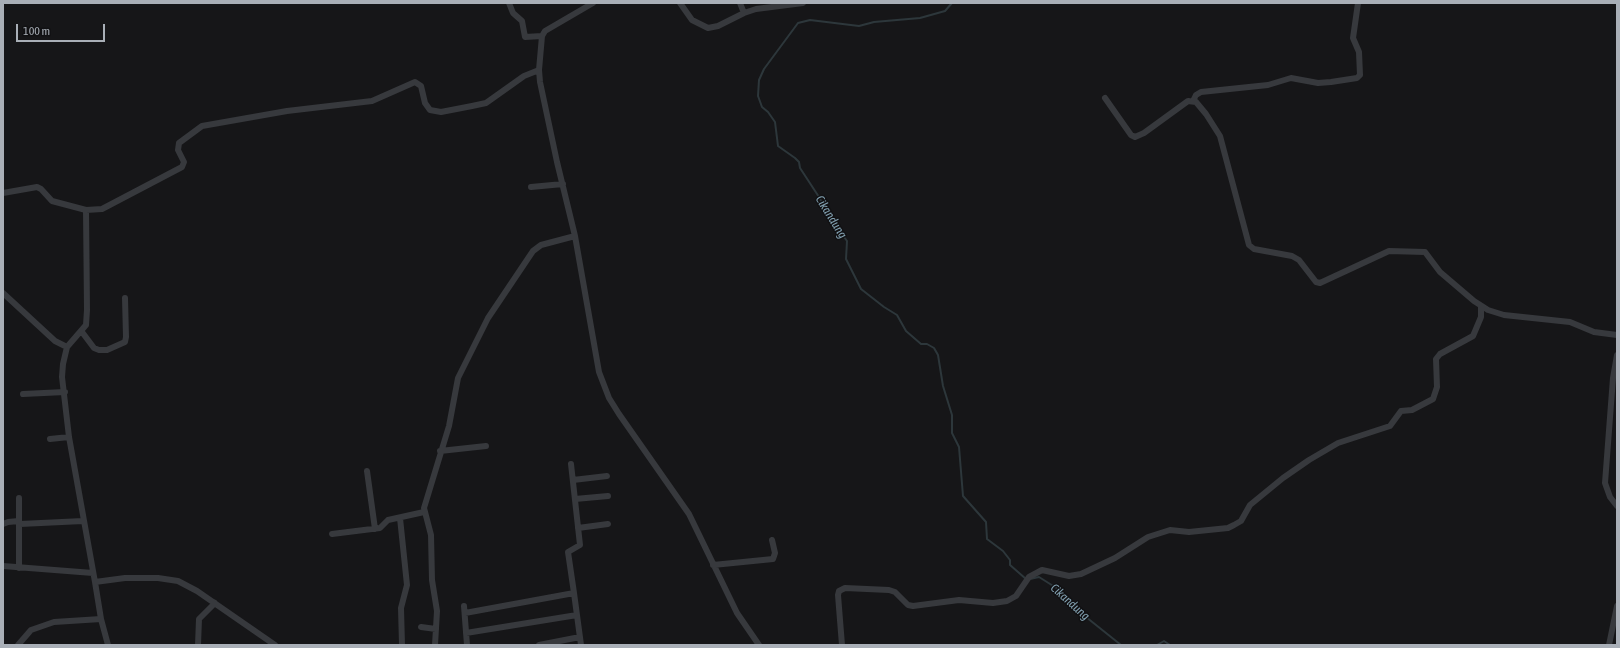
<!DOCTYPE html>
<style>
body{margin:0}
#map{position:relative;width:1620px;height:648px;overflow:hidden;background:#161618;font-family:"Asap Condensed",sans-serif}
canvas{display:block}
.frame{position:absolute;inset:0;border:4px solid #a9afb7;pointer-events:none}
.scale{position:absolute;left:16px;top:24px;width:89px;height:18px;box-sizing:border-box;border:2px solid #a9afb7;border-top:0;padding-left:5px;font-size:12px;line-height:14px;white-space:nowrap;color:#a9afb7;-webkit-text-stroke:3px #111113;paint-order:stroke}
</style>
<div id="map">
<canvas width="1620" height="648"></canvas>
<div class="frame"></div>
<div class="scale">100 m</div>
</div>
<script>
const g = document.querySelector('canvas').getContext('2d');
g.lineJoin = 'round';
function toPath(rows) {
  const path = new Path2D();
  for (const r of rows) {
    path.moveTo(r[0], r[1]);
    for (let i = 2; i < r.length; i += 2) path.lineTo(r[i], r[i + 1]);
  }
  return path;
}
function stroke(path, color, width, dash) {
  g.strokeStyle = color;
  g.lineWidth = width;
  g.lineCap = dash ? 'butt' : 'round';
  g.setLineDash(dash || []);
  g.stroke(path);
}
function label(font, color, halo, rows, align = 'center') {
  g.font = font + ' "Asap Condensed",sans-serif';
  g.lineWidth = 3;
  g.setLineDash([]);
  g.textBaseline = 'middle';
  g.strokeStyle = halo;
  g.fillStyle = color;
  for (const [text, x, y, turn = 0] of rows) {
    g.save();
    g.translate(x, y);
    g.rotate((+turn || 0) * Math.PI / 180);
    g.textAlign = isNaN(turn) ? turn : align;
    if (halo) g.strokeText(text, 0, 0);
    g.fillText(text, 0, 0);
    g.restore();
  }
}
stroke(toPath([
 [952,3,945,11,920,18,874,22,859,26,810,20,798,23,764,69,759,80,758,96,762,107,768,112,775,122,778,146,795,158,799,162,800,168,819,197,828,215,847,241,846,259,861,289,884,307,897,315,906,331,921,344,927,344,934,348,938,355,943,386,952,415,952,433,959,447,963,496,986,522,987,539,1003,551,1010,560,1010,565,1026,579],
 [1030,579,1039,577,1058,589,1081,613,1121,645],
 [1157,645,1164,641,1170,645]
]), '#2d373b', 2);
stroke(toPath([
 [509,3,513,13,522,21,525,37,542,36],
 [593,3,545,31,542,36,539,70,540,82,557,162,575,236,599,372,609,398,619,414,689,514,737,613,759,645],
 [680,3,692,20,708,28,718,26,744,13,756,9,803,3],
 [740,3,744,13],
 [1105,98,1131,135,1135,137,1144,133,1188,101,1196,102,1206,114,1220,136,1249,245,1254,249,1292,256,1299,260,1316,282,1320,283,1389,251,1425,252,1440,272,1474,301,1488,310,1504,315,1570,322,1594,332,1617,335],
 [1193,101,1196,95,1201,92,1268,85,1291,78,1318,83,1331,82,1357,78,1360,75,1359,52,1353,38,1358,3],
 [531,187,563,184],
 [3,193,37,187,41,189,52,201,86,210,87,310,86,325,67,347,63,364,62,377,69,437,95,582],
 [86,210,102,209,182,167,184,162,178,150,179,143,202,126,287,111,372,101,415,82,421,86,425,103,430,110,441,112,472,106,486,103,524,76,539,70],
 [3,293,55,341,67,347],
 [82,332,94,348,99,350,107,350,125,342,126,337,125,298],
 [1617,355,1613,378,1605,483,1610,497,1617,506],
 [23,394,65,392],
 [50,439,69,437],
 [440,451,486,446],
 [571,464,580,545,568,552,574,593],
 [367,471,375,529],
 [573,480,607,476],
 [575,499,608,496],
 [400,518,407,585,401,608,402,645],
 [3,524,8,522,19,521],
 [20,524,83,521],
 [578,528,608,524],
 [332,534,380,528,388,520,424,512],
 [713,565,773,559,775,553,772,540],
 [3,566,93,573],
 [19,568,19,498],
 [464,606,467,645],
 [465,613,574,593,581,645],
 [421,627,436,629],
 [466,633,577,615],
 [18,645,31,630,54,622,101,619],
 [108,645,101,619,95,582,125,578,158,578,178,581,197,591,275,645],
 [198,645,199,619,215,603],
 [435,645,437,611,432,580,431,535,424,508,449,426,458,378,488,318,533,251,541,245,575,236],
 [539,645,580,637],
 [842,645,838,595,839,591,845,588,889,590,895,592,908,605,913,606,959,600,993,603,1007,601,1016,596,1029,577,1042,570,1069,576,1081,574,1115,558,1148,537,1170,530,1189,532,1228,528,1234,525,1241,521,1250,505,1283,478,1309,460,1338,443,1390,426,1401,411,1412,410,1433,399,1437,387,1436,359,1440,354,1473,336,1481,317,1481,307],
 [1609,645,1617,606]
]), '#37393d', 6);
label('italic 12px', '#82a0b0', '#111113', [
 ["Cikandung",831,217,58],
 ["Cikandung",1070,602,42]
]);
</script>
